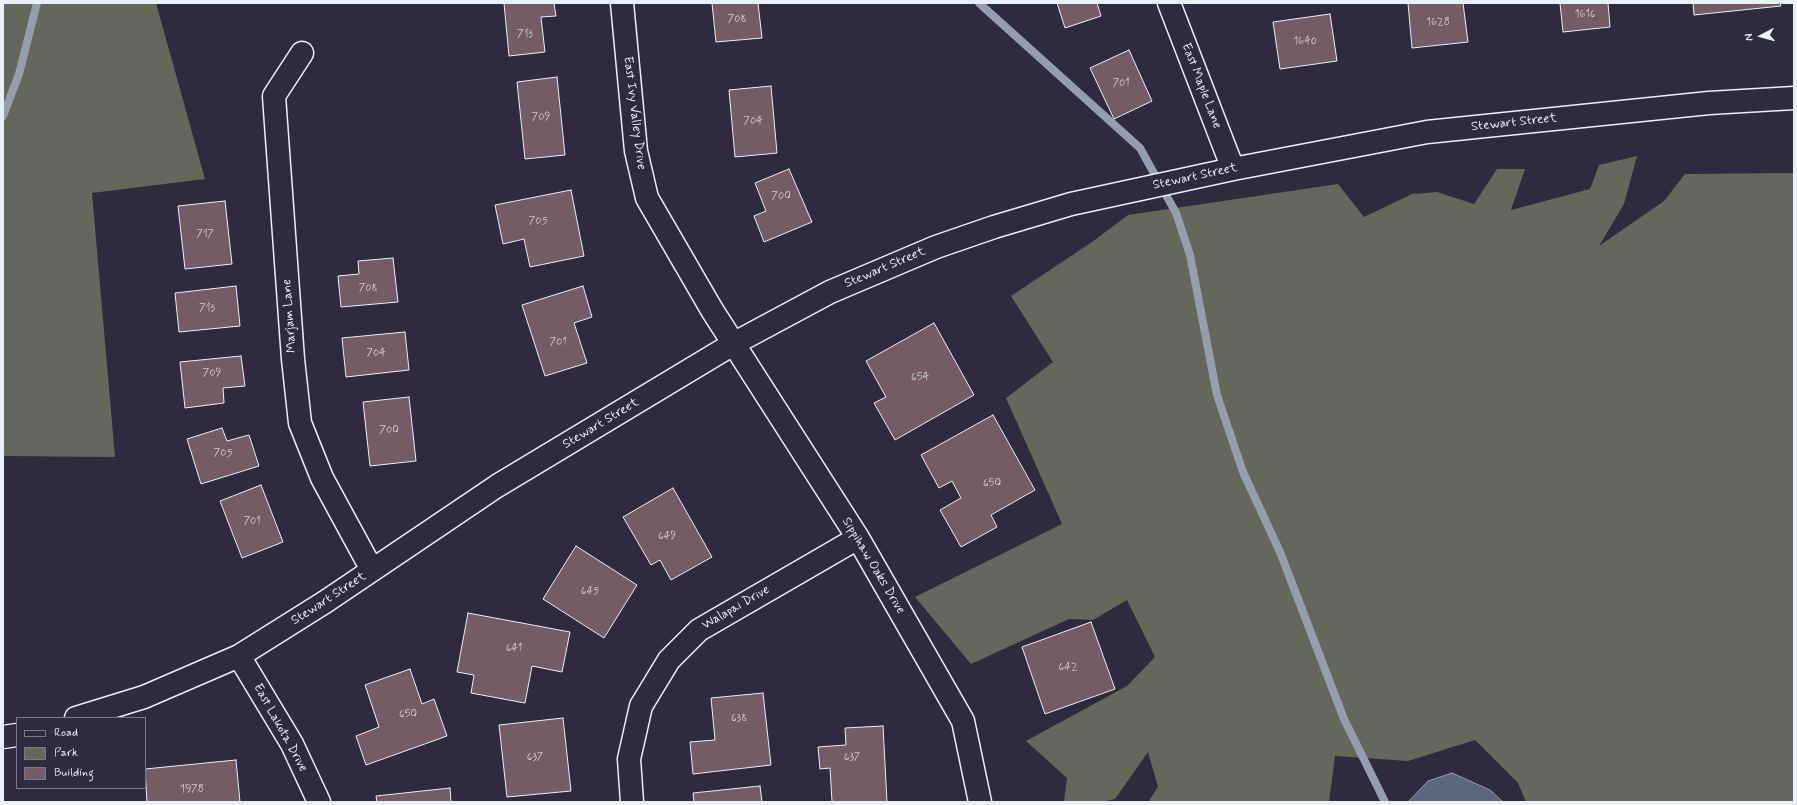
<!DOCTYPE html>
<style>
body{margin:0}
#map{position:relative;width:1797px;height:805px;overflow:hidden;background:#2f2a3d;font-family:Mynerve,sans-serif}
canvas{display:block}
.frame{position:absolute;inset:0;border:4px solid #e8f1f8;pointer-events:none}
.legend{position:absolute;left:16px;top:717px;width:130px;height:72px;box-sizing:border-box;background:#2f2a3d;border:1px solid #797a88;margin:0;padding:5px 7px;list-style:none;font-size:12px;color:#e8f1f8}
.legend li{display:flex;align-items:center;gap:8px;height:20px}
.legend b{width:20px;border:1px solid #797a88}
.north{position:absolute;left:1741px;top:16px;width:40px;height:40px;-webkit-text-stroke:3px #2f2a3d;paint-order:stroke;rotate:264deg;font-size:11px;font-weight:700;line-height:16px;text-align:center;color:#e8f1f8}
.north::after{content:'';display:block;margin:auto;width:14px;height:18px;background:#e8f1f8;clip-path:polygon(50% 0,100% 100%,50% 72%,0 100%)}
</style>
<div id="map">
<canvas width="1797" height="805"></canvas>
<div class="frame"></div>
<ul class="legend">
<li><b style="height:5px;background:#2f2a3d"></b>Road</li>
<li><b style="height:11px;background:#63685a"></b>Park</li>
<li><b style="height:11px;background:#745c65"></b>Building</li>
</ul>
<div class="north">N</div>
</div>
<script>
const g = document.querySelector('canvas').getContext('2d');
g.lineJoin = 'round';
function paint(path, color) {
  g.fillStyle = color;
  g.fill(path, 'evenodd');
}
function toPath(rows) {
  const path = new Path2D();
  for (const r of rows) {
    path.moveTo(r[0], r[1]);
    for (let i = 2; i < r.length; i += 2) path.lineTo(r[i], r[i + 1]);
  }
  return path;
}
function stroke(path, color, width, dash) {
  g.strokeStyle = color;
  g.lineWidth = width;
  g.lineCap = dash ? 'butt' : 'round';
  g.setLineDash(dash || []);
  g.stroke(path);
}
function label(font, color, halo, rows, align = 'center') {
  g.font = font + ' Mynerve,sans-serif';
  g.lineWidth = 3.5;
  g.setLineDash([]);
  g.textBaseline = 'middle';
  g.strokeStyle = halo;
  g.fillStyle = color;
  for (const [text, x, y, turn = 0] of rows) {
    g.save();
    g.translate(x, y);
    g.rotate((+turn || 0) * Math.PI / 180);
    g.textAlign = isNaN(turn) ? turn : align;
    if (halo) g.strokeText(text, 0, 0);
    g.fillText(text, 0, 0);
    g.restore();
  }
}
paint(toPath([
 [3,3,156,3,205,179,92,193,115,457,3,456],
 [1637,156,1624,204,1599,246,1664,201,1685,174,1794,173,1794,802,1526,802,1518,783,1475,740,1408,761,1335,756,1329,802,1148,802,1158,787,1148,752,1115,799,1102,802,1064,802,1067,778,1026,741,1127,686,1155,657,1127,600,1093,620,1069,619,971,664,915,597,1062,524,1006,398,1053,362,1011,296,1092,242,1128,215,1338,184,1364,217,1412,194,1437,192,1474,204,1497,169,1525,169,1511,210,1590,189,1599,165]
]), '#63685a');
const water = toPath([
 [1452,773,1490,790,1503,802,1408,802,1428,781,1452,773]
]);
paint(water, '#5c667e');
stroke(water, '#949eaf', 1);
stroke(toPath([
 [979,3,1140,148,1176,213,1190,255,1217,395,1243,472,1280,552,1344,719,1385,802],
 [3,116,19,74,37,3]
]), '#949eaf', 8);
const building = toPath([
 [504,3,554,3,556,16,541,17,545,52,509,56,504,3],
 [712,3,758,3,762,38,716,42,712,3],
 [1057,3,1097,3,1101,16,1065,28,1057,3],
 [1408,3,1463,3,1468,42,1412,48,1408,3],
 [1560,3,1608,3,1610,27,1563,32,1560,3],
 [1693,3,1780,3,1781,6,1694,15,1693,3],
 [1330,14,1337,61,1280,69,1273,22,1330,14],
 [1129,50,1152,101,1114,119,1090,68,1129,50],
 [557,77,565,155,525,159,517,82,557,77],
 [771,86,777,153,735,157,729,90,771,86],
 [789,169,812,222,764,242,754,216,766,211,755,183,789,169],
 [571,190,584,256,530,267,524,239,503,244,495,205,571,190],
 [225,201,232,264,185,269,178,206,225,201],
 [393,258,398,302,341,307,338,276,359,274,358,261,393,258],
 [236,286,240,326,179,332,175,293,236,286],
 [583,286,592,317,574,323,587,363,545,376,522,305,583,286],
 [934,323,974,395,895,440,874,403,886,397,866,361,934,323],
 [405,332,409,370,346,377,342,338,405,332],
 [241,356,245,386,223,388,224,403,185,408,180,362,241,356],
 [409,397,416,461,370,466,363,402,409,397],
 [993,415,1035,490,991,515,997,527,961,547,940,510,961,498,952,481,939,488,921,455,993,415],
 [222,428,227,441,249,435,259,466,201,484,187,439,222,428],
 [261,485,283,542,242,558,220,501,261,485],
 [673,488,712,557,671,580,660,560,651,565,623,517,673,488],
 [576,546,637,585,604,638,543,599,576,546],
 [468,613,570,632,562,672,532,666,525,703,471,693,474,675,457,672,468,613],
 [1091,622,1115,689,1045,714,1022,647,1091,622],
 [410,669,422,704,434,699,447,736,366,765,356,736,379,727,365,685,410,669],
 [763,693,771,765,693,774,690,742,715,740,711,698,763,693],
 [563,718,571,791,507,797,499,725,563,718],
 [883,726,887,802,832,802,830,768,820,769,818,747,846,745,845,728,883,726],
 [236,760,240,802,147,802,145,769,236,760],
 [760,786,762,802,694,802,693,793,760,786],
 [450,788,451,802,377,802,376,796,450,788]
]);
paint(building, '#745c65');
stroke(building, '#e8f1f8', 1);
const street = toPath([
 [622,3,636,151,647,198,712,310,858,538,963,721,980,802],
 [1169,3,1233,169],
 [302,53,274,96,293,359,300,423,322,478,372,570],
 [239,656,292,744,319,802],
 [76,718,144,697,239,656,325,602,497,486,733,344,830,292,936,247,994,227,1071,204,1233,169,1427,132,1709,103,1794,98],
 [3,737,17,735],
 [632,802,629,759,641,706,669,660,699,630,858,538]
]);
stroke(street, '#e8f1f8', 25);
stroke(street, '#2f2a3d', 22);
label('11px', '#cbccd3', null, [
 ["1616",1585,15],
 ["708",737,20],
 ["1628",1438,23],
 ["713",525,35],
 ["1640",1305,42],
 ["701",1121,84],
 ["709",541,118],
 ["704",753,122],
 ["700",781,197],
 ["705",538,222],
 ["717",205,235],
 ["708",368,289],
 ["713",207,309],
 ["701",558,343],
 ["704",376,354],
 ["709",212,374],
 ["654",920,378],
 ["700",389,431],
 ["705",223,454],
 ["650",992,484],
 ["701",252,522],
 ["649",667,537],
 ["645",590,592],
 ["641",514,649],
 ["642",1068,668],
 ["650",408,715],
 ["638",739,719],
 ["637",535,758],
 ["637",852,758],
 ["1978",192,790]
]);
label('13px', '#e8f1f8', '#2f2a3d', [
 ["East Maple Lane",1201,86,69],
 ["East Ivy Valley Drive",634,113,83],
 ["Stewart Street",1514,123,-6],
 ["Stewart Street",1195,177,-12],
 ["Stewart Street",885,268,-23],
 ["Marjam Lane",290,316,-94],
 ["Stewart Street",601,424,-31],
 ["Sippihaw Oaks Drive",873,566,59],
 ["Stewart Street",329,599,-33],
 ["Walapai Drive",736,608,-30],
 ["East Lakota Drive",280,728,61]
]);
</script>
